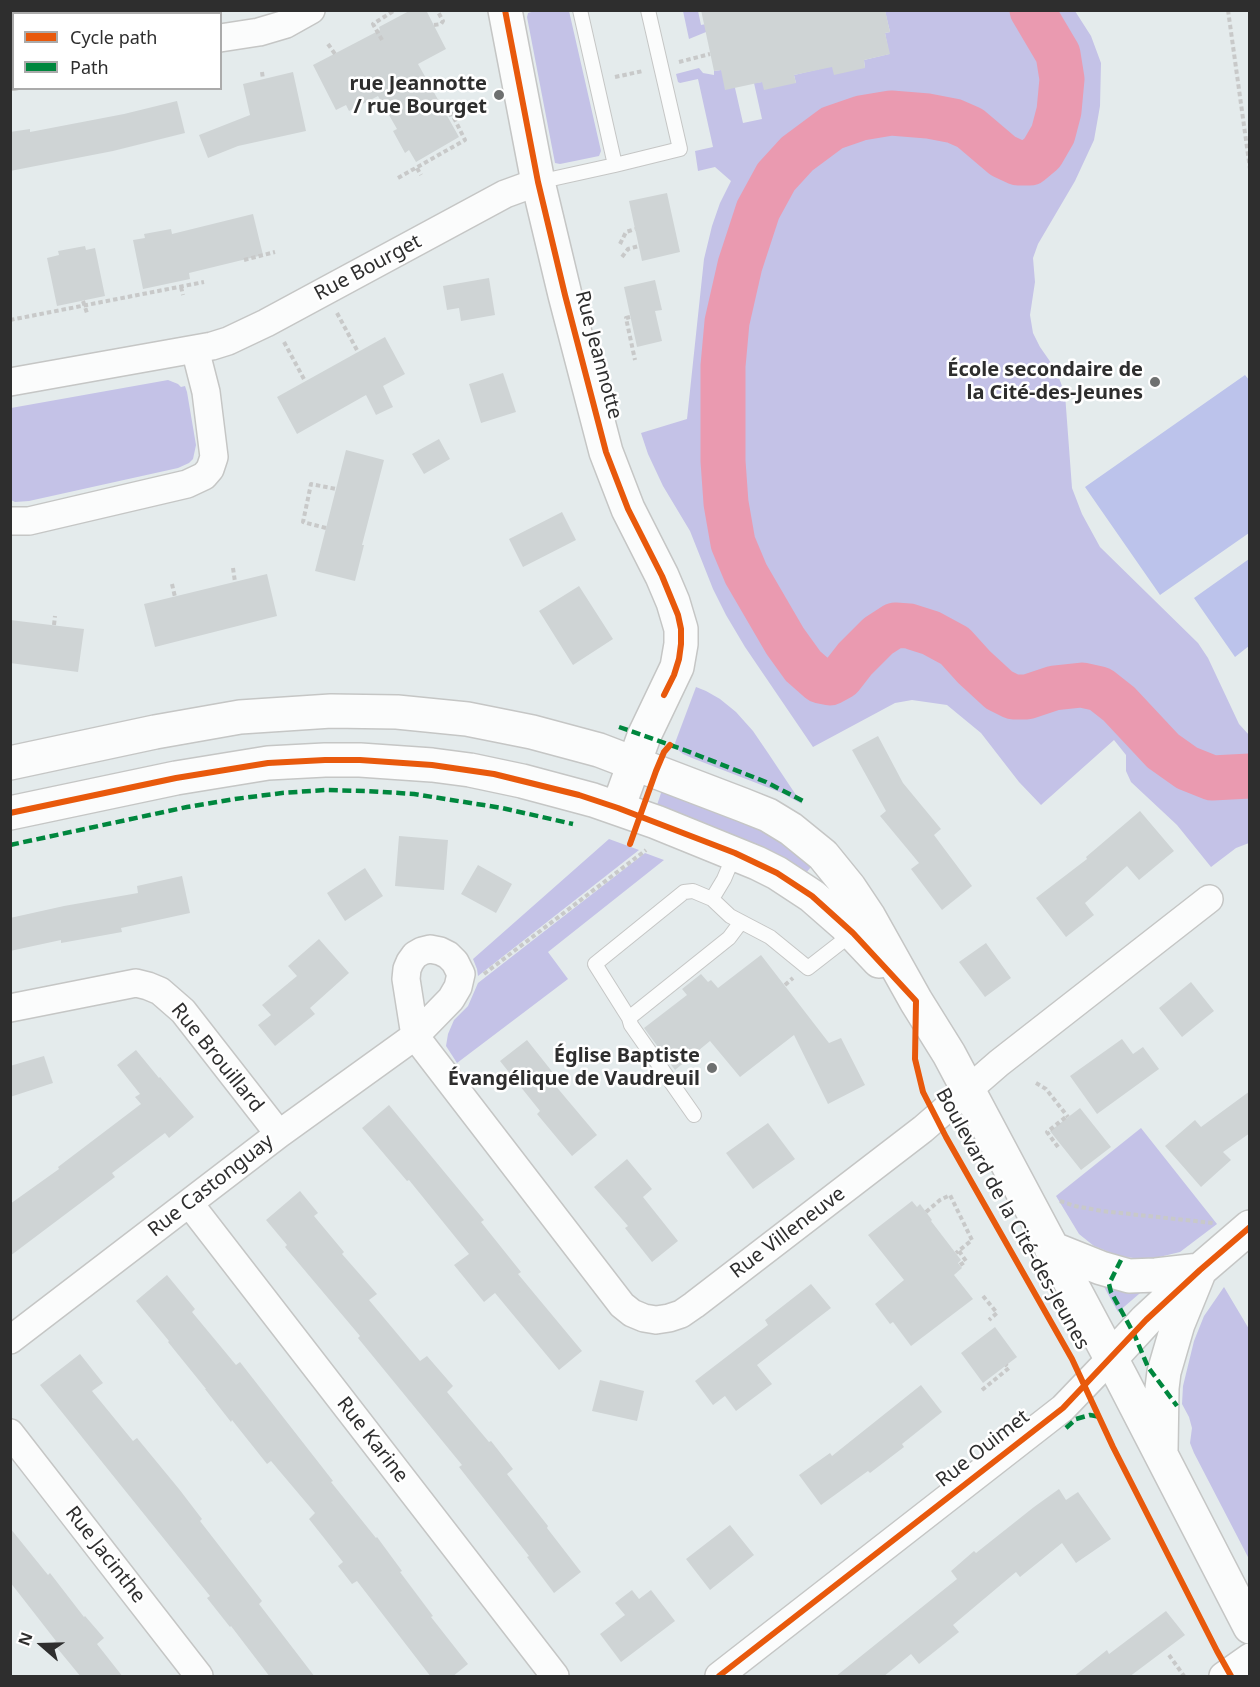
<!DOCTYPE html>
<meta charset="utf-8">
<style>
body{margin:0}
#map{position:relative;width:1260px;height:1687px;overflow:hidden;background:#e4ebec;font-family:"Noto Sans",sans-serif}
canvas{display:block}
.frame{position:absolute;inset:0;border:12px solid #2e2e2e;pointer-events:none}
.legend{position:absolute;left:12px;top:12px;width:210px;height:78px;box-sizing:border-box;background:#fff;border:2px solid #ababab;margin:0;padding:8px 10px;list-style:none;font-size:18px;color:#2e2e2e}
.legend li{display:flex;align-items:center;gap:12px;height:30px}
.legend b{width:30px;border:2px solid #ababab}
.north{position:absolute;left:12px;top:1615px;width:60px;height:60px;-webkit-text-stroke:4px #fff;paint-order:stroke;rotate:290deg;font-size:16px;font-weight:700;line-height:24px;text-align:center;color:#2e2e2e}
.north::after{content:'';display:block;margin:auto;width:21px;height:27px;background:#2e2e2e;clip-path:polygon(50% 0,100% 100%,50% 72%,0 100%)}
</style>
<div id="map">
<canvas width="1260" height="1687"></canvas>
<div class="frame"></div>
<ul class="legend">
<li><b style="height:8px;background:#e8590c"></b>Cycle path</li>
<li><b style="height:8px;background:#00873e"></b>Path</li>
</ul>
<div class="north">N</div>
</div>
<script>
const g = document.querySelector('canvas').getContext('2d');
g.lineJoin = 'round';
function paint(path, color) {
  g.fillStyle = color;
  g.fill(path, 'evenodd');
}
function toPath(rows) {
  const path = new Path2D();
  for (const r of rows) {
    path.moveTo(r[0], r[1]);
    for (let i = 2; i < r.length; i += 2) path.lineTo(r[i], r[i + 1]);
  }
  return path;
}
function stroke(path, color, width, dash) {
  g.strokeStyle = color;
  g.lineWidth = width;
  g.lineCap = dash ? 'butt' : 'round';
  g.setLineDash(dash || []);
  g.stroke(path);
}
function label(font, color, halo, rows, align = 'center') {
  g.font = font + ' "Noto Sans",sans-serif';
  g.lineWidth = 5;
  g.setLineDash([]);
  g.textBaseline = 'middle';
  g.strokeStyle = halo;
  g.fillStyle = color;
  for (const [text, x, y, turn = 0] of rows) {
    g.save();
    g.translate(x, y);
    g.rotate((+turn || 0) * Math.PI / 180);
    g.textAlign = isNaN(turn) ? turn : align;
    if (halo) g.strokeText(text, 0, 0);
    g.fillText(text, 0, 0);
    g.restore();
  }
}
paint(toPath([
 [535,11,569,11,601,151,599,156,560,164,555,163,527,17,528,13],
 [683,11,698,11,701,25,711,23,706,32,689,39],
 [885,11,1075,11,1091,36,1101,63,1100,106,1094,140,1075,181,1038,244,1033,258,1035,282,1030,315,1033,333,1040,347,1056,370,1065,394,1072,488,1082,514,1100,547,1198,643,1208,658,1239,724,1249,735,1249,843,1236,848,1211,867,1177,825,1131,782,1126,771,1126,755,1114,740,1041,805,1019,782,981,733,947,705,912,700,895,703,813,747,745,647,726,615,713,589,690,531,663,486,648,454,641,433,687,419,704,259,712,226,720,203,731,181,715,167,698,171,695,151,713,147,698,79,680,83,678,82,676,74,699,68,703,73,714,75,714,71,721,70,735,88,743,123,762,119,754,83,762,82,796,83,794,75,832,66,865,68,864,60,889,54,885,33,890,32],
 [168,380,178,384,181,387,185,386,187,392,196,445,193,459,189,463,178,468,29,501,15,502,11,500,11,408],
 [696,687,706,691,720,699,736,712,753,731,768,753,802,804,782,793,692,758,683,754,678,750,675,743],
 [665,792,772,834,811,867,806,873,657,805,661,793],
 [609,839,639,850,478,976,477,969,473,959],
 [645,853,664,860,548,952,568,979,457,1063,446,1046,448,1034,454,1020,468,1006,478,983],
 [1141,1128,1217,1224,1180,1252,1147,1260,1119,1256,1094,1246,1079,1234,1056,1196],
 [1103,1285,1146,1288,1118,1312],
 [1224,1287,1249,1329,1249,1559,1194,1453,1190,1443,1192,1428,1189,1417,1182,1404,1183,1386,1194,1341,1204,1316]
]), '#c4c2e7');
paint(toPath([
 [1245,375,1250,381,1249,533,1160,595,1085,487],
 [1249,559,1249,646,1235,657,1194,598]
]), '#bcc3eb');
stroke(toPath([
 [1032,10,1058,54,1062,79,1059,111,1053,134,1042,153,1030,163,1018,163,1003,156,970,128,954,121,928,116,891,113,861,118,832,128,797,154,776,177,758,210,740,265,727,322,723,366,723,461,726,503,733,543,746,574,785,641,803,666,820,681,830,683,841,677,855,659,878,636,895,625,909,626,931,633,955,646,974,667,999,690,1013,697,1027,697,1054,688,1082,685,1100,689,1119,704,1163,751,1187,768,1212,778,1250,776]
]), '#ea9ab0', 45);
paint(toPath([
 [411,10,426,10,446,49,418,64,459,137,416,162,409,150,405,153,393,131,397,129,378,96,349,111,346,105,336,110,313,65,380,30,379,27],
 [701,10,885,10,890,32,885,33,890,54,864,60,865,68,834,75,832,67,794,75,796,83,764,90,762,82,725,90,721,70,714,71],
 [293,72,306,131,238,146,208,158,199,135,250,115,243,84],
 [177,101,185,133,113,151,10,171,10,132,30,129,30,132,124,114],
 [667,193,680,252,642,261,629,201],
 [253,214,263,255,189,273,190,279,143,289,133,240,145,238,144,234,171,229,172,234],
 [85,246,86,250,95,248,105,296,57,306,47,258,59,255,58,251],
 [489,278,495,315,461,321,459,308,447,310,443,286],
 [655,280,662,310,655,311,662,341,637,347,624,287],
 [385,337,405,374,383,386,393,407,376,415,366,395,297,434,277,397],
 [503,373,516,412,481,423,469,384],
 [439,439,450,459,424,474,412,454],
 [346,450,384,460,362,545,364,545,355,581,315,571],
 [562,512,576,540,523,567,509,539],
 [267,574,277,616,155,647,144,604],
 [579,586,613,639,573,665,539,611],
 [10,620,84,629,78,672,10,663],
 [878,736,903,783,941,829,934,835,972,886,942,910,911,869,919,863,880,816,886,811,852,750],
 [1140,811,1174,851,1139,880,1127,866,1085,903,1094,915,1066,937,1036,898,1087,859,1086,857],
 [399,836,448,840,444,890,395,886],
 [478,865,512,884,496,913,461,894],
 [365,868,383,896,345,921,327,893],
 [182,876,190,913,121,928,122,932,61,943,61,940,10,951,10,918,64,906,138,893,137,886],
 [319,939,349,973,310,1008,315,1014,275,1046,258,1025,271,1015,262,1005,297,976,288,966],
 [986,943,1011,978,985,997,959,962],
 [761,955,829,1043,841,1038,865,1085,828,1104,794,1035,740,1077,710,1041,675,1070,644,1028,687,995,682,989,701,974,708,982,711,980,718,988],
 [1191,982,1214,1011,1182,1037,1159,1008],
 [1122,1039,1133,1054,1143,1047,1159,1069,1097,1114,1070,1076],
 [527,1040,554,1074,549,1078,597,1135,572,1156,537,1114,540,1111,500,1061],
 [136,1050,159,1078,160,1077,194,1117,169,1138,165,1133,112,1173,115,1177,10,1256,10,1204,59,1169,58,1167,141,1104,135,1097,140,1094,117,1065],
 [44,1056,53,1083,10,1097,10,1066],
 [1250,1091,1250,1133,1223,1152,1231,1160,1201,1187,1165,1146,1195,1120,1201,1127],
 [389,1105,484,1220,481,1222,521,1272,518,1274,582,1351,559,1370,495,1293,484,1302,454,1265,469,1254,409,1180,407,1181,362,1128],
 [1080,1108,1111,1147,1081,1170,1050,1131],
 [768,1123,795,1159,753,1189,726,1153],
 [627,1159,652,1189,643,1197,678,1241,652,1262,625,1228,628,1226,594,1187],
 [300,1191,318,1213,314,1216,344,1252,342,1254,377,1294,369,1300,420,1361,427,1356,453,1386,447,1392,489,1442,491,1441,513,1469,507,1474,548,1526,547,1528,581,1572,554,1593,527,1557,529,1556,459,1467,462,1465,358,1338,360,1336,285,1247,287,1245,266,1220],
 [912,1201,917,1207,920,1204,932,1220,931,1221,961,1260,958,1263,962,1268,954,1275,973,1299,911,1346,893,1322,890,1324,875,1304,904,1280,868,1235],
 [167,1275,195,1309,192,1312,236,1365,240,1362,333,1481,331,1482,376,1538,377,1537,402,1571,400,1572,433,1616,431,1617,468,1664,452,1677,431,1677,357,1581,352,1584,338,1566,343,1562,309,1519,315,1513,271,1461,267,1464,232,1420,231,1422,205,1389,206,1389,168,1342,169,1341,136,1301],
 [811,1284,831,1308,757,1365,772,1384,736,1411,725,1396,713,1405,695,1381,768,1325,765,1320],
 [995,1327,1017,1357,983,1383,961,1353],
 [80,1354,103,1383,92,1391,133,1441,137,1438,179,1489,202,1519,200,1521,262,1601,259,1604,315,1677,270,1677,231,1626,230,1627,207,1598,210,1596,40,1385],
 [600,1380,644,1391,637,1421,592,1411],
 [921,1385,942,1412,902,1444,904,1447,870,1473,868,1471,821,1505,799,1475,830,1453,832,1456],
 [1059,1489,1066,1500,1078,1492,1111,1539,1076,1563,1062,1543,1020,1577,1016,1572,953,1625,959,1632,919,1664,911,1654,883,1677,835,1677,957,1579,951,1571,974,1551,976,1553,1034,1507],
 [730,1525,754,1555,710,1590,686,1559],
 [10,1528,48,1575,50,1573,84,1617,85,1616,104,1638,97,1644,123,1677,81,1677,53,1643,56,1641,10,1582],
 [632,1590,639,1599,651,1590,675,1621,621,1662,600,1634,625,1615,615,1603],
 [1166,1611,1185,1635,1129,1677,1073,1677,1107,1650,1109,1654]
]), '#cfd4d5');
const lane = toPath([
 [615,165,680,149,648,10],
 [538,182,615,165,580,10],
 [712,899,724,879,735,853],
 [741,922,729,938,629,1018,595,964,684,892,693,891,712,899,730,916,770,937,808,968,853,933],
 [629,1018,631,1025,694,1115]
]);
const street = toPath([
 [220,38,259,32,286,24,311,10],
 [10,76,14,76],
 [10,382,212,346,228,341,266,323,505,194,538,182],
 [10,521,29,521,187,484,204,476,210,469,214,457,206,392,195,349],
 [10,1008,136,983,148,986,160,991,183,1011,279,1134],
 [189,1203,555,1676],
 [10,1340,279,1134,415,1036,451,999,458,987,461,974,455,962,448,955,440,951,430,949,422,951,415,955,410,962,407,969,406,979,415,1036,622,1305,632,1313,644,1318,656,1320,669,1318,681,1314,694,1305,923,1129,999,1063,1209,899],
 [10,1433,199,1676],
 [719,1676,1063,1408,1111,1358],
 [1223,1676,1250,1657]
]);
const secondary = toPath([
 [505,10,538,182,565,295,606,452,628,509,662,576,673,602,681,629,681,644,677,667,644,736,618,808],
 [10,763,155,732,240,717,331,711,397,712,467,719,532,732,599,750,743,805,768,815,791,829,823,855,849,887,869,917,916,1001,949,1054,1122,1379,1250,1627],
 [10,813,176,778,268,763,325,760,360,760,432,765,470,770,522,781,593,800,656,822,757,863,777,873,812,896,844,924,879,961],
 [1051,1248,1101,1268,1129,1276,1156,1275,1200,1270],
 [1111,1358,1146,1320,1200,1270,1250,1227],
 [1161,1450,1162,1388,1164,1372,1178,1324,1200,1270]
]);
stroke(lane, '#c5c6c5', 16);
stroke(street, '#c5c6c5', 30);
stroke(secondary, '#c5c6c5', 36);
stroke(toPath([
 [1228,10,1250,169],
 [434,25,441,24,443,21,437,10],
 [382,40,373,24,395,10],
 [328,44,335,54],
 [679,62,710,54],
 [262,72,263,79],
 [615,77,643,71],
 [417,168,421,175],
 [398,178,465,140,452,114,447,116],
 [620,244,626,232,635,229],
 [622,257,628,249,639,246],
 [244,260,275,252],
 [181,287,183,295],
 [83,301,87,313],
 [337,313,358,352],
 [630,317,626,318,635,360],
 [10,320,204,282],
 [284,342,305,381],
 [326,528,303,522,311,484,336,489],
 [233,568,235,582],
 [172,584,175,597],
 [54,625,55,616],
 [484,974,646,850],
 [785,985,793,978],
 [1036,1083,1046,1089,1068,1117],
 [1058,1147,1047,1132,1067,1116],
 [1060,1201,1075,1206,1102,1211,1213,1223],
 [926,1212,940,1200,950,1195,972,1240,956,1253],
 [959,1251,966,1261,960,1265],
 [983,1296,997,1313,989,1320],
 [982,1390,1009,1368,1006,1365],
 [1169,1655,1184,1676]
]), '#c8c9c9', 4, [4.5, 3]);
stroke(lane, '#fbfcfc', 14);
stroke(street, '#fbfcfc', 27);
stroke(secondary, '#fbfcfc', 33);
stroke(toPath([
 [619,727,687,751,766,782,805,802],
 [10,845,187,807,235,799,282,793,325,790,367,791,414,794,502,808,573,824],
 [1121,1260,1109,1284,1111,1292,1134,1334,1148,1367,1177,1406],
 [1066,1428,1076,1419,1090,1415,1101,1417]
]), '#00873e', 4.5, [9, 4.5]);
stroke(toPath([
 [505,10,538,182,565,295,606,452,628,509,662,576,678,615,681,629,681,644,679,659,674,675,664,695],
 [10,813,176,778,268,763,325,760,360,760,432,765,494,774,579,795,618,808,735,853,777,873,812,896,853,933,916,1001,915,1059,923,1092,946,1137,1072,1359,1113,1447,1217,1651,1231,1676],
 [630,844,656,771,664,752,670,745],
 [719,1676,1063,1408,1146,1320,1200,1270,1250,1227]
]), '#e8590c', 6);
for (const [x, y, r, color] of [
 [499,95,6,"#6e7070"],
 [1155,382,6,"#6e7070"],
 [712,1068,6,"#6e7070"]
]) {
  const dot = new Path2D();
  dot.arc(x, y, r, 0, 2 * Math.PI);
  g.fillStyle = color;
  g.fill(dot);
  stroke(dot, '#fff', 2);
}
label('bold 20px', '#2e2e2e', '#fff', [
 ["rue Jeannotte",487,84],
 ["/ rue Bourget",487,107],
 ["École secondaire de",1143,370],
 ["la Cité-des-Jeunes",1143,393],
 ["Église Baptiste",700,1056],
 ["Évangélique de Vaudreuil",700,1079]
], 'right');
label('20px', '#2e2e2e', '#fff', [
 ["Rue Bourget",368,268,-28],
 ["Rue Jeannotte",598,355,75],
 ["Rue Brouillard",217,1058,51],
 ["Rue Castonguay",211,1186,-38],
 ["Boulevard de la Cité-des-Jeunes",1012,1219,61],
 ["Rue Villeneuve",788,1233,-37],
 ["Rue Karine",372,1440,52],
 ["Rue Ouimet",983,1449,-38],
 ["Rue Jacinthe",105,1555,52]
]);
</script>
